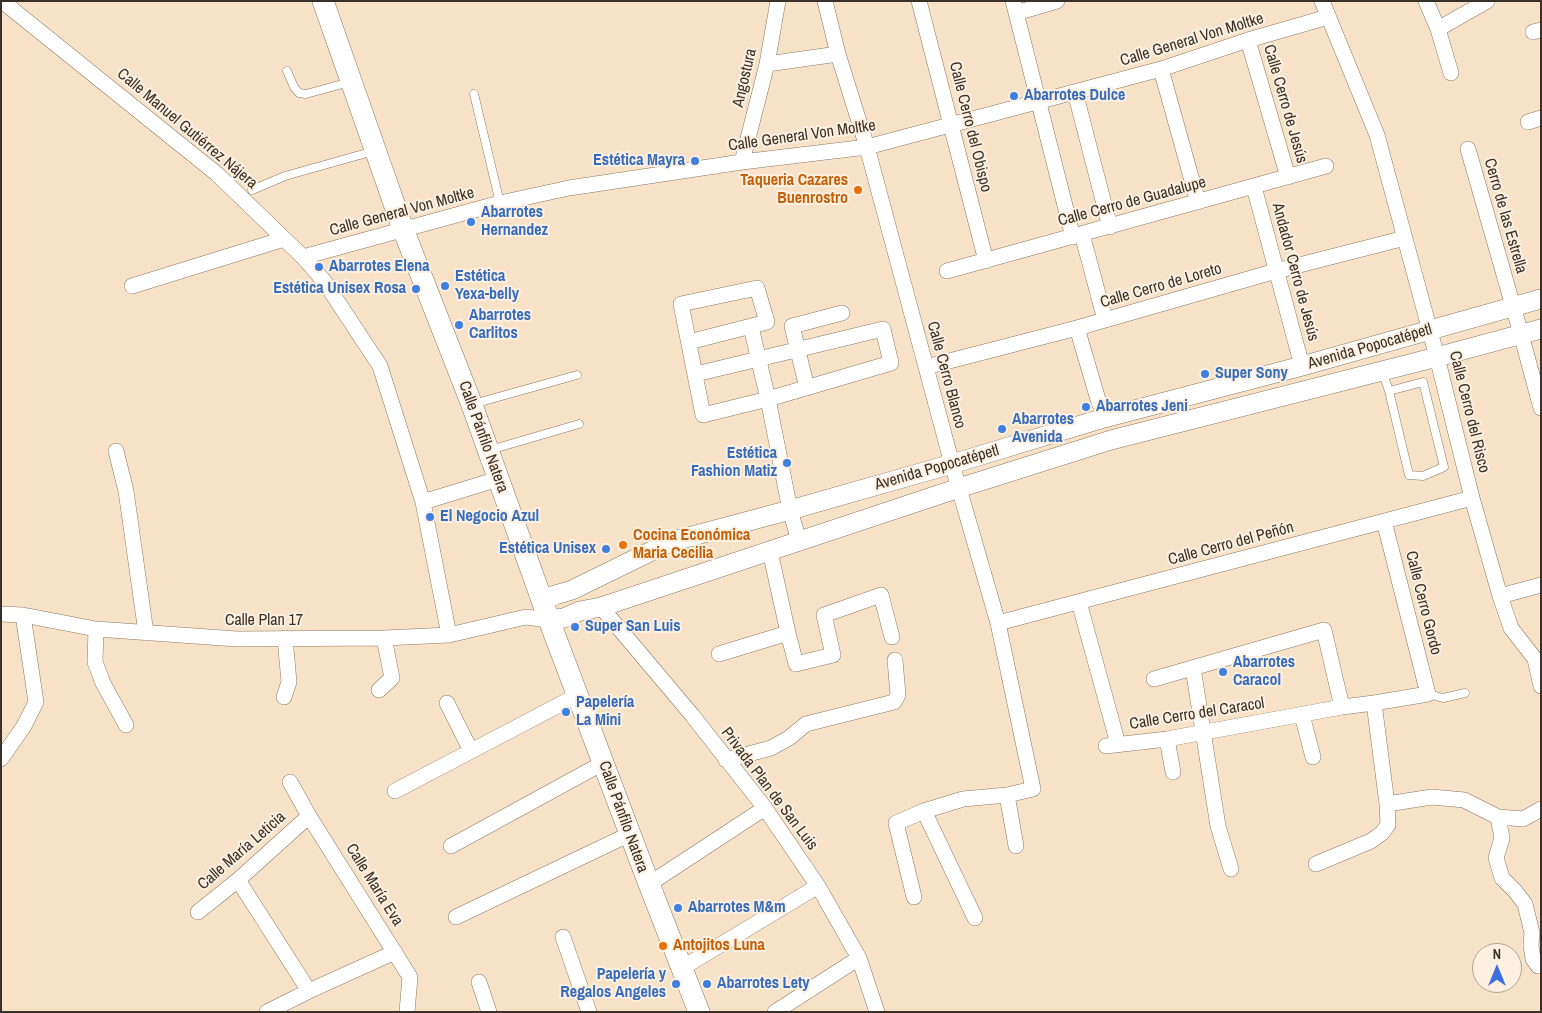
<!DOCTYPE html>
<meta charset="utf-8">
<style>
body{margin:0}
#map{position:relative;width:1542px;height:1013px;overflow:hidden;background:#f7e2c8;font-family:"Archivo Narrow",sans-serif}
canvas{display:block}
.frame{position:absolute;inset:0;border:2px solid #393127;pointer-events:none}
.north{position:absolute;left:1472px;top:943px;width:50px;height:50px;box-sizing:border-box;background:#fdf0e1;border:1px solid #afa497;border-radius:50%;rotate:0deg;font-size:14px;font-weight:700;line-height:20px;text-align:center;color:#393127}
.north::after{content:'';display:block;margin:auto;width:18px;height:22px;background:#3e6fe0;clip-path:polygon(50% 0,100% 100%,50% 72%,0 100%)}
</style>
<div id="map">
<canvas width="1542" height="1013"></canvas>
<div class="frame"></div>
<div class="north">N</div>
</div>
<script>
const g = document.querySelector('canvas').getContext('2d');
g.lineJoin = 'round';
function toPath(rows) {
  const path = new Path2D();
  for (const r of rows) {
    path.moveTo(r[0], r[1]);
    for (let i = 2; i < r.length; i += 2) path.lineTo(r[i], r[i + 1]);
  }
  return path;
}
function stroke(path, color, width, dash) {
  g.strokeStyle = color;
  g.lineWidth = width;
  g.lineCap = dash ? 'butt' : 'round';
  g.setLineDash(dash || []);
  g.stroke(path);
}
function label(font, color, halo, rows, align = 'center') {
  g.font = font + ' "Archivo Narrow",sans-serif';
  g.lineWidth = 4;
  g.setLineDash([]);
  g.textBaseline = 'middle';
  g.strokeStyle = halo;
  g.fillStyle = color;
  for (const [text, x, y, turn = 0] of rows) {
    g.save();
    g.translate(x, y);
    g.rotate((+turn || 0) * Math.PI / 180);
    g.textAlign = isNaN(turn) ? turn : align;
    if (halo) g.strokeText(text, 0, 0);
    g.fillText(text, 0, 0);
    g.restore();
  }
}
const service = toPath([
 [287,71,294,87,299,93,306,94,350,82],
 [474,94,500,203],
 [252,190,285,176,374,151],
 [1382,371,1389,391,1409,475,1423,476,1444,467,1423,382,1389,391],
 [473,404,577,375],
 [490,450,579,424],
 [1428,694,1443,698,1465,693]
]);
const minor = toPath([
 [2,1,217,174,303,257,324,281,380,366,423,502,449,635],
 [825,1,838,54,867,147,952,464,998,623,1033,789,1007,795,963,799,924,811,896,823,914,897],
 [919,1,986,261],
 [1013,1,1073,237],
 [1322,1,1377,135,1437,357,1472,498,1500,596,1511,628,1535,659,1541,686],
 [1426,1,1438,29,1451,73],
 [1016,13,1057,1],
 [1438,29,1487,1],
 [1533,32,1541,30],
 [1248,40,1288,177],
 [767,64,838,54],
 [1161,69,1198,202],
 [1075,92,1110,227],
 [1528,122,1541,118],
 [1468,149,1521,334,1541,408],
 [742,162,767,64,778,1],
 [1254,187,1302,366],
 [1082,234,1105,320],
 [303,257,500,203,569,188,742,162,867,147,1161,69,1248,40,1328,17],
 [947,271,1326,166],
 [132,286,284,239],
 [751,327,768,399,790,510,799,541],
 [1077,328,1099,403],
 [689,342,767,322,757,288,681,304,703,415,768,399,891,363,883,329,696,374],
 [926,367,1077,328,1276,271,1405,238],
 [807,388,792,326,842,313],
 [116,451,126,491,146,633],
 [423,502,498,479],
 [770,551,788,633],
 [1500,596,1541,585],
 [1079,602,1118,744],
 [601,607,692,715,765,808,777,826,818,886,859,958,877,1012],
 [1,614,23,615,96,629,237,639,384,638,449,635,526,617,549,620],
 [998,623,1472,498],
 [96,629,95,662,103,683,126,725],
 [719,654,788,633,796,664,833,655,824,615,881,595,892,637],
 [1193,668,1218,826,1231,869],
 [1154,679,1324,630,1342,707],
 [379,690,392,678,384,638],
 [284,697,289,682,285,638],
 [447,703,471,751],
 [1302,715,1313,757],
 [1167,739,1173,772],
 [1106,746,1167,739,1342,707,1374,703,1428,694,1384,521],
 [1,759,24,726,36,702,23,615],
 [726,760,771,748,789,738,806,724,894,702,898,695,895,660],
 [290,782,309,816,410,977,407,1012],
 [395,791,578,695],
 [1007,795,1016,846],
 [1387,804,1432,797,1464,800,1498,817,1523,819,1541,809],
 [924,811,975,918],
 [1498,817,1502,838,1496,858,1502,878,1515,891,1525,904,1532,933,1531,945,1533,959,1538,966,1541,966],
 [451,846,603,763],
 [1316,864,1371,841,1382,833,1388,825,1387,804,1374,703],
 [238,880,309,991],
 [649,884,765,808],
 [198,912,238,880,309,816],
 [456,917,630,834],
 [563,937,589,1012],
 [682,968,818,886],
 [479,982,489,1012],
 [267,1012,309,991,395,952],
 [775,1012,859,958]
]);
const tertiary = toPath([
 [542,601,555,595,572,590,670,542,790,510,952,464,1104,418,1302,366,1541,299],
 [549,620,564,618,580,611,601,607,959,488,1111,440,1437,357,1541,329]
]);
const secondary = toPath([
 [323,1,403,229,472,405,549,620,649,884,699,1012]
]);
stroke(service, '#8a7860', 9);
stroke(minor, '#8a7860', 16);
stroke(tertiary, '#8a7860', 20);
stroke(secondary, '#8a7860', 22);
stroke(service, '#fff', 8);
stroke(minor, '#fff', 15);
stroke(tertiary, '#fff', 19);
stroke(secondary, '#fff', 21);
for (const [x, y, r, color] of [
 [1014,96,5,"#3f7fe0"],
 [695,161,5,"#3f7fe0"],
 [858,190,5,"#e8710a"],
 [471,222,5,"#3f7fe0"],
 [319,267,5,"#3f7fe0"],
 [445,286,5,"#3f7fe0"],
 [416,289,5,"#3f7fe0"],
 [459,325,5,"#3f7fe0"],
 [1205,374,5,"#3f7fe0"],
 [1086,407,5,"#3f7fe0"],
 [1002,429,5,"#3f7fe0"],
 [787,463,5,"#3f7fe0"],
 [430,517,5,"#3f7fe0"],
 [623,545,5,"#e8710a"],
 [606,549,5,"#3f7fe0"],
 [575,627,5,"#3f7fe0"],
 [1223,672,5,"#3f7fe0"],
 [566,712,5,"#3f7fe0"],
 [678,908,5,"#3f7fe0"],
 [663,946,5,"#e8710a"],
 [676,984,5,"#3f7fe0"],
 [707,984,5,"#3f7fe0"]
]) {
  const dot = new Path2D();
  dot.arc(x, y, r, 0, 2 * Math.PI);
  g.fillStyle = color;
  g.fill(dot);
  stroke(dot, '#fdf0e1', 2);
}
label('16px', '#393127', '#fdf0e1', [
 ["Calle General Von Moltke",1192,40,-17],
 ["Angostura",745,78,-77],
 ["Calle Cerro de Jesús",1285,104,74],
 ["Calle Cerro del Obispo",970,127,76],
 ["Calle Manuel Gutiérrez Nájera",187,129,40],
 ["Calle General Von Moltke",802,136,-8],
 ["Calle Cerro de Guadalupe",1132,202,-15],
 ["Calle General Von Moltke",402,212,-15],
 ["Cerro de las Estrella",1505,216,74],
 ["Andador Cerro de Jesús",1295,272,75],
 ["Calle Cerro de Loreto",1161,286,-16],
 ["Avenida Popocatépetl",1370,347,-16],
 ["Calle Cerro Blanco",946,375,75],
 ["Calle Cerro del Risco",1469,412,76],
 ["Calle Pánfilo Natera",483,437,70],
 ["Avenida Popocatépetl",937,468,-16],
 ["Calle Cerro del Peñón",1231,544,-15],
 ["Calle Cerro Gordo",1423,603,76],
 ["Calle Plan 17",264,621],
 ["Calle Cerro del Caracol",1197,714,-9],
 ["Privada Plan de San Luis",769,789,53],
 ["Calle Pánfilo Natera",623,817,70],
 ["Calle María Leticia",242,851,-41],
 ["Calle María Eva",374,885,58]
]);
label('bold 16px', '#366cbe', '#fdf0e1', [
 ["Abarrotes Dulce",1024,96],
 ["Estética Mayra",685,161,"right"],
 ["Abarrotes",481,213],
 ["Hernandez",481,231],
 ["Abarrotes Elena",329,267],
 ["Estética",455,277],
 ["Yexa-belly",455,295],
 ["Estética Unisex Rosa",406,289,"right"],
 ["Abarrotes",469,316],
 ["Carlitos",469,334],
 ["Super Sony",1215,374],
 ["Abarrotes Jeni",1096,407],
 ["Abarrotes",1012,420],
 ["Avenida",1012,438],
 ["Estética",777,454,"right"],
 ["Fashion Matiz",777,472,"right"],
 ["El Negocio Azul",440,517],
 ["Estética Unisex",596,549,"right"],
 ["Super San Luis",585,627],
 ["Abarrotes",1233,663],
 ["Caracol",1233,681],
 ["Papelería",576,703],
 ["La Mini",576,721],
 ["Abarrotes M&m",688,908],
 ["Papelería y",666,975,"right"],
 ["Regalos Angeles",666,993,"right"],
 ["Abarrotes Lety",717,984]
], 'left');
label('bold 16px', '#c56008', '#fdf0e1', [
 ["Taqueria Cazares",848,181,"right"],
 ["Buenrostro",848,199,"right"],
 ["Cocina Económica",633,536],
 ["Maria Cecilia",633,554],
 ["Antojitos Luna",673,946]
], 'left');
</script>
